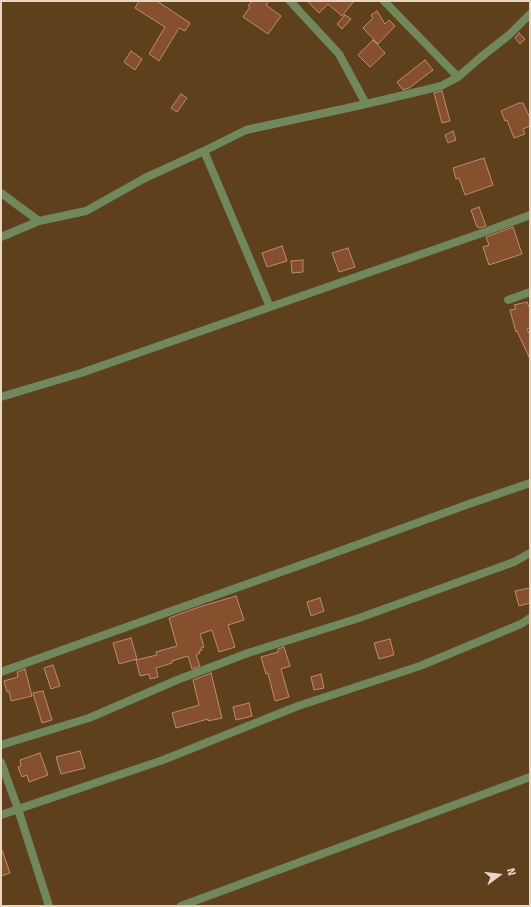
<!DOCTYPE html>
<style>
body{margin:0}
#map{position:relative;width:531px;height:907px;overflow:hidden;background:#5e411c;font-family:"Fira Sans",sans-serif}
canvas{display:block}
.frame{position:absolute;inset:0;border:2px solid #e8d6c3;pointer-events:none}
.north{position:absolute;left:479px;top:855px;width:40px;height:40px;-webkit-text-stroke:3px #5e411c;paint-order:stroke;rotate:75deg;font-size:11px;font-weight:700;line-height:16px;text-align:center;color:#e8d6c3}
.north::after{content:'';display:block;margin:auto;width:14px;height:18px;background:#e8d6c3;clip-path:polygon(50% 0,100% 100%,50% 72%,0 100%)}
</style>
<div id="map">
<canvas width="531" height="907"></canvas>
<div class="frame"></div>
<div class="north">N</div>
</div>
<script>
const g = document.querySelector('canvas').getContext('2d');
g.lineJoin = 'round';
function paint(path, color) {
  g.fillStyle = color;
  g.fill(path, 'evenodd');
}
function toPath(rows) {
  const path = new Path2D();
  for (const r of rows) {
    path.moveTo(r[0], r[1]);
    for (let i = 2; i < r.length; i += 2) path.lineTo(r[i], r[i + 1]);
  }
  return path;
}
function stroke(path, color, width, dash) {
  g.strokeStyle = color;
  g.lineWidth = width;
  g.lineCap = dash ? 'butt' : 'round';
  g.setLineDash(dash || []);
  g.stroke(path);
}
const building = toPath([
 [139,1,157,1,190,23,185,31,179,28,159,61,149,54,165,27,135,8,139,1],
 [252,1,269,1,266,5,281,16,268,34,243,17,250,7,248,6,252,1],
 [307,1,354,1,342,16,328,4,319,13,307,1],
 [377,11,385,24,389,20,395,26,378,44,363,28,373,18,371,15,377,11],
 [345,15,351,19,342,29,337,24,345,15],
 [519,33,525,39,520,44,515,38,519,33],
 [373,40,385,53,370,67,358,55,373,40],
 [131,51,142,59,135,70,124,62,131,51],
 [425,60,433,70,409,88,403,90,397,82,425,60],
 [442,91,450,121,442,123,434,93,442,91],
 [181,94,187,98,177,112,171,108,181,94],
 [519,103,523,103,530,118,530,126,523,129,525,134,514,138,507,120,505,121,501,111,519,103],
 [453,131,456,140,448,143,445,135,453,131],
 [484,158,493,185,465,195,459,178,456,179,453,168,484,158],
 [479,207,486,226,479,228,478,227,477,227,471,210,479,207],
 [513,227,522,254,489,265,483,247,489,245,486,237,513,227],
 [282,246,287,261,267,267,262,253,282,246],
 [348,248,355,267,339,272,332,253,348,248],
 [303,260,303,272,292,273,291,261,303,260],
 [527,302,529,307,530,307,530,328,527,329,530,335,530,359,517,331,516,332,510,310,516,309,514,305,527,302],
 [530,588,530,603,519,606,515,591,530,588],
 [236,596,244,620,228,625,235,647,219,652,212,630,200,634,204,647,201,648,202,650,199,651,200,653,196,655,200,666,192,669,188,656,172,661,172,663,156,668,158,677,150,679,149,674,140,676,136,660,157,655,156,652,177,646,169,618,199,607,236,596],
 [320,598,324,611,311,616,307,602,320,598],
 [131,638,137,659,119,664,113,643,131,638],
 [390,639,394,655,379,659,374,643,390,639],
 [284,647,290,666,281,669,289,697,275,701,268,673,266,674,261,657,278,652,278,649,284,647],
 [53,665,60,686,51,689,44,668,53,665],
 [25,669,32,696,11,701,9,691,7,692,4,681,18,677,17,672,25,669],
 [211,673,222,718,208,721,208,719,176,728,172,713,199,705,193,680,211,673],
 [321,674,324,688,314,690,311,677,321,674],
 [43,691,52,720,42,723,33,693,43,691],
 [249,703,252,716,236,720,233,707,249,703],
 [80,751,85,768,61,774,56,757,80,751],
 [40,753,48,775,29,782,27,775,22,777,18,767,21,766,20,760,40,753],
 [1,850,2,850,10,873,1,876,1,850]
]);
paint(building, '#864f2e');
stroke(building, '#ba8c73', 1);
stroke(toPath([
 [290,1,339,54,366,104],
 [384,1,458,77],
 [204,151,270,307],
 [1,193,39,221],
 [1,237,39,221,86,211,145,178,204,151,246,130,366,104,425,90,441,86,458,77,481,57,509,35,530,14],
 [508,300,530,292],
 [1,397,81,373,482,233,530,215],
 [1,672,160,615,315,560,466,505,530,483],
 [1,745,89,718,177,680,248,653,359,618,514,562,530,553],
 [1,762,18,809,49,906],
 [1,815,163,760,298,706,420,666,521,624,530,618],
 [181,906,530,777]
]), '#71875c', 8);
</script>
